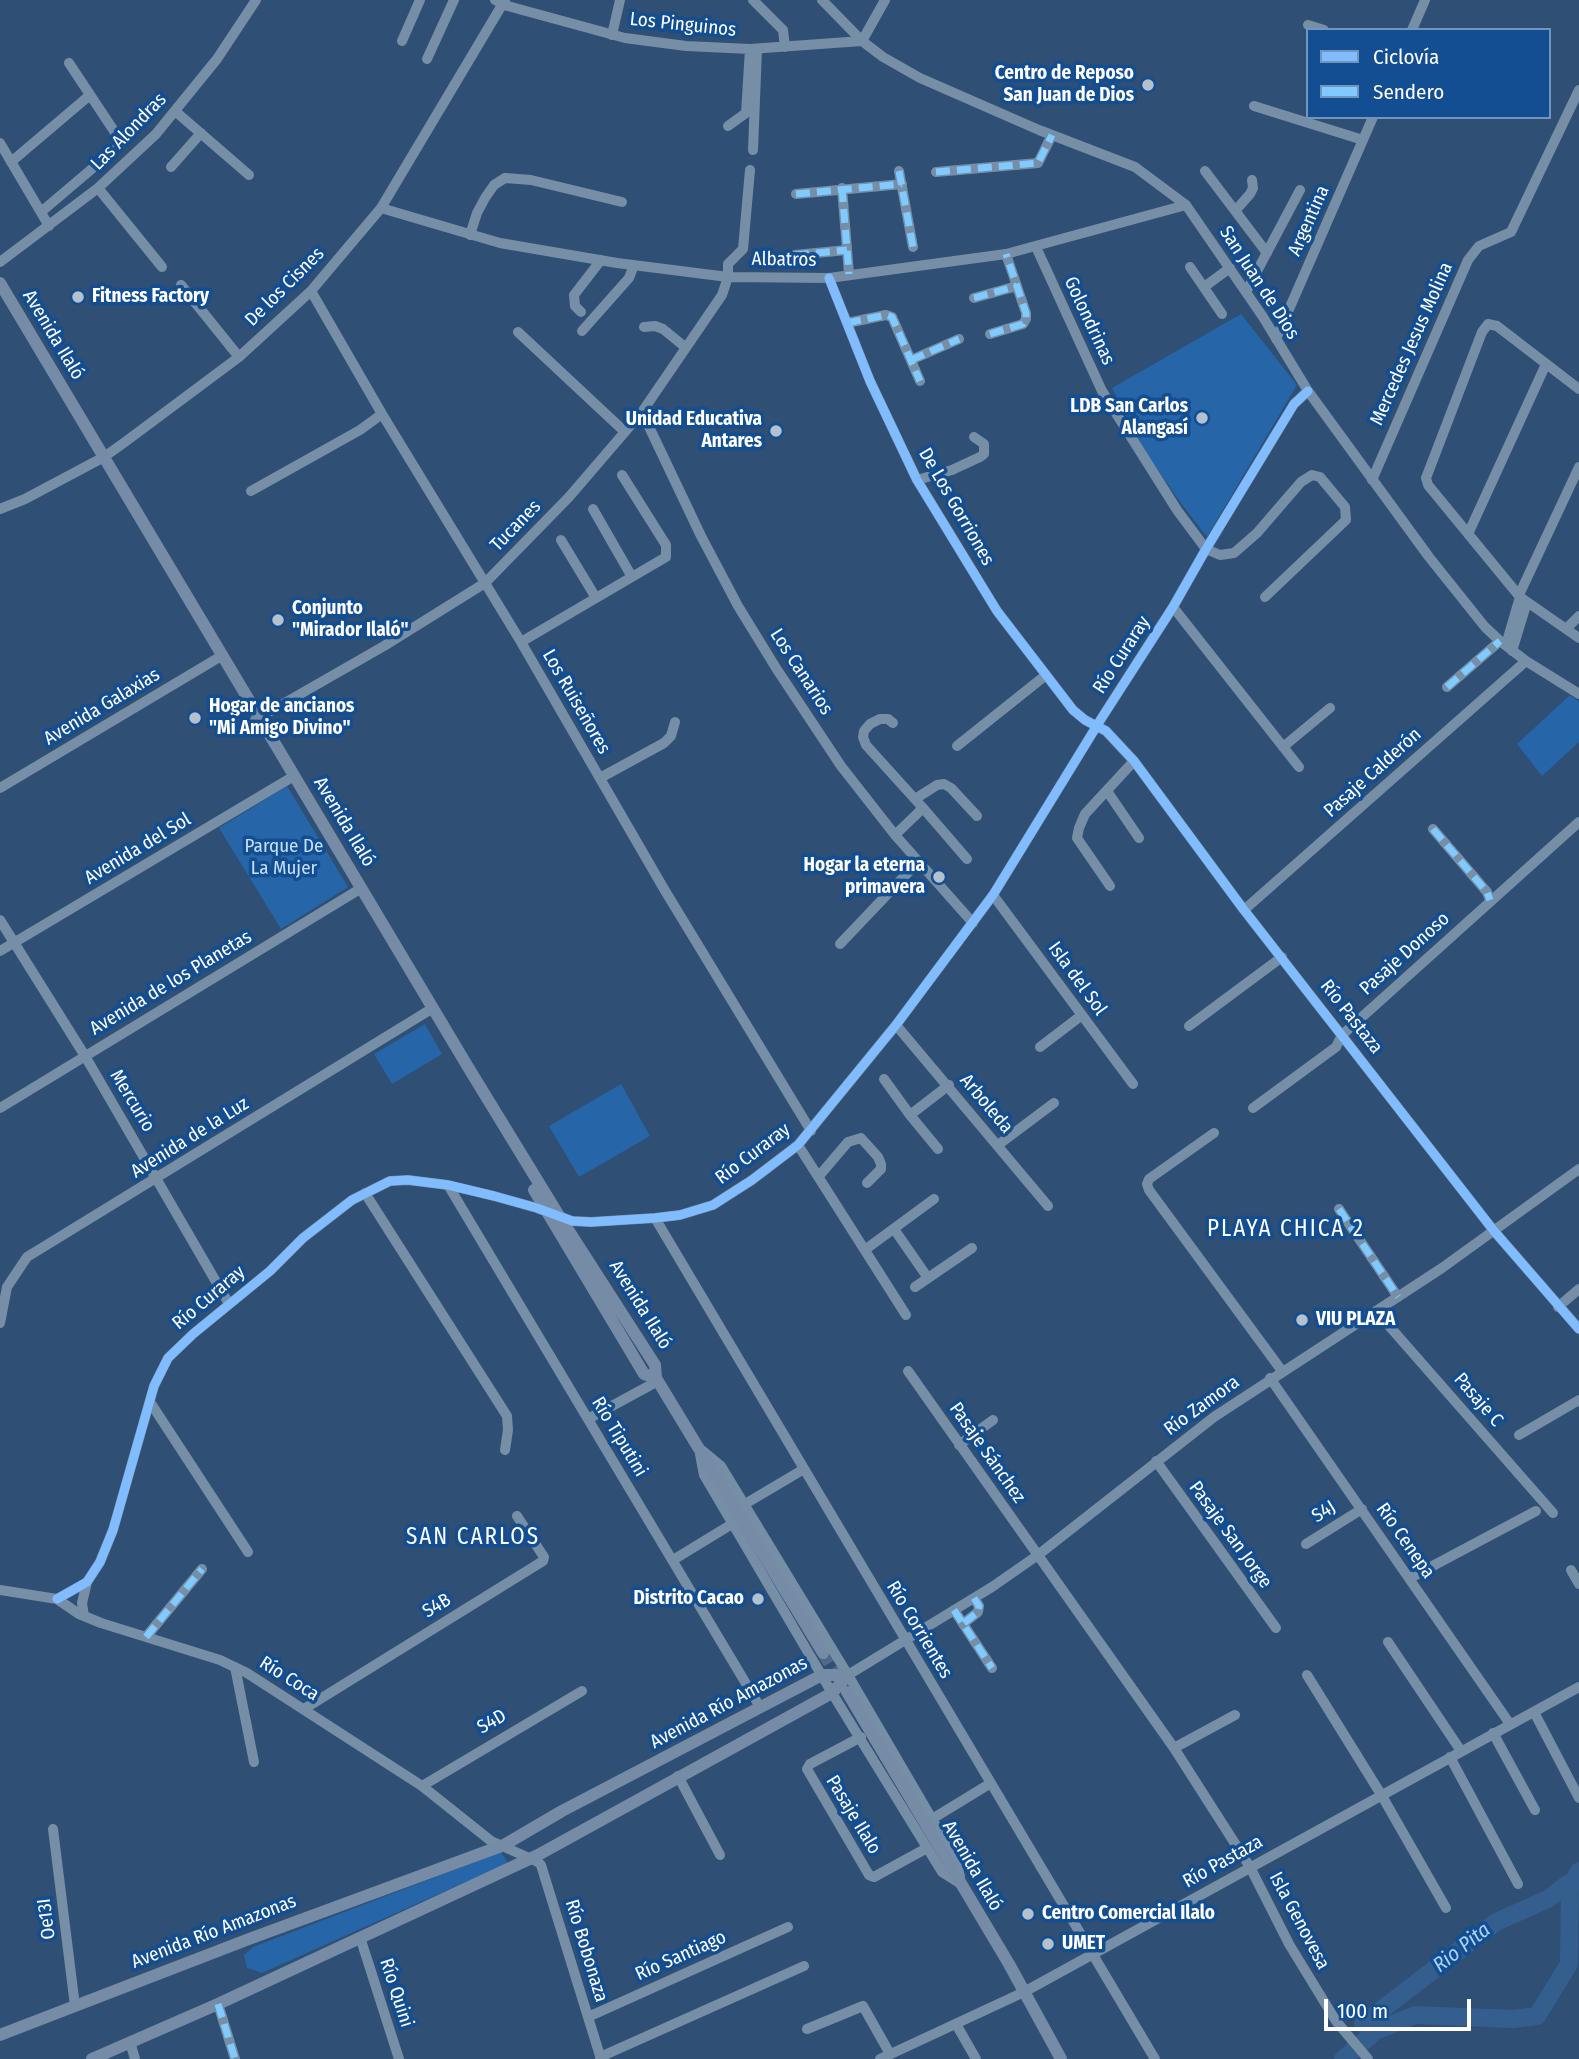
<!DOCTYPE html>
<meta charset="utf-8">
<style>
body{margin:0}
#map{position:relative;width:1579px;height:2059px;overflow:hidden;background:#2f4f74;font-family:"Fira Sans Condensed",sans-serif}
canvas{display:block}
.legend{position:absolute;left:1306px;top:28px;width:245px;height:91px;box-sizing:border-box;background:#124e91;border:2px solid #7195bd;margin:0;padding:9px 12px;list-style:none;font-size:21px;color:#fff}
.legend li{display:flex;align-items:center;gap:14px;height:35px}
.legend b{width:35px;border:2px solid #7195bd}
.scale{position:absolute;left:1324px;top:1999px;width:147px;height:32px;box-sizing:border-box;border:4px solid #fff;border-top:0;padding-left:9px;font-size:21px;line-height:24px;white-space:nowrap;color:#fff;-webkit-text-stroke:5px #124e91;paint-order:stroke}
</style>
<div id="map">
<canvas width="1579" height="2059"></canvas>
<ul class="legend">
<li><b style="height:9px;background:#80bcff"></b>Ciclovía</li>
<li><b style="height:9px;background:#80caff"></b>Sendero</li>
</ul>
<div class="scale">100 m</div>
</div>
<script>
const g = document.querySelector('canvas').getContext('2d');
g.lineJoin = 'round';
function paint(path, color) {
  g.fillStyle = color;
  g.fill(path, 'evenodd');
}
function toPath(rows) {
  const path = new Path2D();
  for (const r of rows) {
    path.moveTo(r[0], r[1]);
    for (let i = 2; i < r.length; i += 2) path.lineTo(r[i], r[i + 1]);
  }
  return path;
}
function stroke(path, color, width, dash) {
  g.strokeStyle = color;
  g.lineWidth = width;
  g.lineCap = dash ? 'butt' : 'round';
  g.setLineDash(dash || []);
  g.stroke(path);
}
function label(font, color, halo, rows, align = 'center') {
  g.font = font + ' "Fira Sans Condensed",sans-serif';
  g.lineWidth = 7;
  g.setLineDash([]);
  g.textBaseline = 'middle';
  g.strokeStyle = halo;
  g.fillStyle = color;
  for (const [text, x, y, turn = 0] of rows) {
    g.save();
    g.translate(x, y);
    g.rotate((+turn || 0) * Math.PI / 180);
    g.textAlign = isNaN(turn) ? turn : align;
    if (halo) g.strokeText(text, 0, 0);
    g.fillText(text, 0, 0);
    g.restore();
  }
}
paint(toPath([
 [1241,314,1297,385,1207,537,1180,502,1142,447,1112,388],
 [1570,695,1579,702,1579,742,1542,776,1517,744],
 [287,786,348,887,281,929,219,828],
 [425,1024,442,1054,392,1084,374,1054],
 [621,1084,650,1136,579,1177,549,1126],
 [501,1852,508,1863,262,1973,247,1968,244,1955,253,1947]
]), '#2565a8');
stroke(toPath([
 [1363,2024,1496,1922,1548,1899,1569,1883],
 [1343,2059,1376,2031,1415,2015,1513,2019,1537,2016,1569,1964,1570,1888,1579,1871]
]), '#345e8e', 18);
stroke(toPath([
 [823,1653,841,1683]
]), '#4e6989', 12, [12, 6]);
stroke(toPath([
 [495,0,504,5,625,38,686,46,750,49,862,41,885,0],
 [753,0,783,30,785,47],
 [822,0,862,41,883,57,920,78,1039,130,1135,167,1186,205,1263,317,1308,391,1429,557,1485,627,1500,641,1526,661,1579,694],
 [1308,25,1324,30],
 [1412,30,1425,0],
 [612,35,620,0],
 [402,41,420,0],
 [427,59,454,0],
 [1254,106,1363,140],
 [175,111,249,175],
 [728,126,746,113,750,49],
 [0,143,49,226],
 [753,150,757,49],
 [11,162,90,95],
 [171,167,201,133],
 [899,171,913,247],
 [1205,171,1267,253],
 [936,172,1038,163,1052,135],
 [98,188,162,267],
 [842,188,849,274],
 [796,194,902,184],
 [381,208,500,243,617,263,728,277,829,278,1006,254,1186,205],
 [1236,210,1250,194,1253,188,1252,180],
 [41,212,120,145,120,140,69,63],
 [470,235,477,213,485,198,494,185,505,178,531,180,622,202],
 [1036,247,1102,391,1177,510,1206,549,1220,555,1234,553,1257,533,1301,482,1312,475,1320,477,1345,507,1346,520,1265,597],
 [795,255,847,250],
 [0,262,98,188,156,134,217,59,256,0],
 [1190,267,1222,314],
 [829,278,870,381,917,480,997,611,1073,710,1085,720,1106,731,1134,761,1244,910,1494,1231,1579,1329],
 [181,285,239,357],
 [1204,287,1230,268],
 [311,291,382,414,521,642,664,889,811,1131],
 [1246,292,1300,190],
 [974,298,1017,286],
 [581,312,575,306,574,295,601,260],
 [847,323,886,315,892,317,920,381],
 [644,327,655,326,663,329,685,347],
 [582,331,629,278,634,265],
 [518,332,625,432],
 [990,334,1023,324,1026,319,1026,313,1006,254],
 [1276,339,1373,117],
 [911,360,959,339],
 [1579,389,1497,326,1488,324,1482,332,1426,478,1428,485,1520,597,1579,638],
 [642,412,701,536,738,606,776,668,841,766,895,835,973,923],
 [917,480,952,470,980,457,984,454,984,444,974,437],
 [1372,480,1468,260,1479,246,1511,232,1579,90],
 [251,491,360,430,382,414],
 [0,509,25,499,104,457,125,442,239,357,311,291,381,208,505,0],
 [593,509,632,577],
 [1469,532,1546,364],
 [561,540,596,598],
 [1519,595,1579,467],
 [1173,607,1299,767],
 [1566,629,1579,616],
 [521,642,666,557,666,545,622,475],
 [1506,645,1520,597],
 [1512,651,1527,602],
 [1447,687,1500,641],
 [255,720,384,646,485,583,569,497,642,412,722,295,728,277,728,264,743,249,750,170],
 [893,723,888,719,880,719,870,724,864,731,863,737,866,745,923,808,895,835],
 [957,746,1046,675],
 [1283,747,1330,708],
 [600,778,664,743,671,736,675,722],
 [0,788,223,655],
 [1107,791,1139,838],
 [915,799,937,785,944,784,951,788,977,816],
 [923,808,967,859],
 [1433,829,1487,892,1490,900],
 [1110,886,1077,838,1079,828,1085,814,1134,761],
 [993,895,1133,1084],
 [1244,910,1526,661],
 [0,920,85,1056,229,1304],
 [840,944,918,862],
 [0,951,294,776],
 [896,1025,1048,1206],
 [1189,1026,1282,957],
 [1040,1047,1082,1015],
 [884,1079,910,1115],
 [0,1108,360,889],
 [1253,1108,1336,1047,1342,1035,1579,822],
 [1214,1133,1149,1179,1147,1184,1149,1190,1282,1371],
 [798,1145,906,1315],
 [998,1145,1054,1103],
 [938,1149,910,1115,949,1085],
 [819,1176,848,1142,861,1138,878,1157,881,1164,881,1169,867,1183],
 [448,1185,760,1707],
 [365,1193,507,1416,508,1430,505,1450],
 [1339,1209,1398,1297],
 [655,1218,1155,2059],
 [894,1229,928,1278],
 [866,1249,934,1199],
 [915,1287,972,1248],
 [1558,1307,1579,1289],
 [1376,1311,1553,1513],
 [0,1323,7,1287,27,1257,433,1008],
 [908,1371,1174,1748,1250,1867,1289,1944,1336,2021,1368,2059],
 [1270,1378,1510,1724],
 [150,1402,248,1552],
 [588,1419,658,1381],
 [1519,1435,1579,1400],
 [959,1445,993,1420],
 [703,1451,721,1466,848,1675,956,1860,960,1877],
 [700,1454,704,1475,832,1693,942,1872,961,1884],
 [1156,1461,1276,1628],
 [745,1504,804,1469],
 [1306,1544,1362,1509],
 [673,1560,732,1524],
 [1571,1570,1579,1584],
 [1410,1578,1536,1511],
 [0,1590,57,1599,79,1614,101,1623,220,1660,247,1673,422,1786,491,1841,538,1862,541,1865,601,2059],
 [57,1599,87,1582,100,1562,113,1530,154,1386,168,1358,193,1334,270,1271,303,1238,352,1200,390,1181,408,1180,448,1185,494,1196,537,1208,572,1221,591,1222,655,1218,680,1215,713,1205,752,1180,798,1145,896,1025,993,895,1101,719,1173,607,1206,549,1294,404,1308,391],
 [954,1610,992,1668],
 [84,1616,82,1603,87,1582],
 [964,1623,978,1612,979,1606,974,1598],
 [146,1637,202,1569],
 [1388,1642,1461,1751],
 [235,1667,254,1762],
 [848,1675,992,1587,1038,1555,1214,1417,1442,1268,1579,1169],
 [1307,1675,1382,1796,1446,1908],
 [304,1709,543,1561,544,1557,517,1516],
 [1534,1712,1579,1798],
 [1493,1733,1535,1810],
 [861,1737,810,1764,807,1769,869,1875,874,1877,927,1848],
 [1174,1748,1235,1715],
 [1450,1757,1518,1884],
 [678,1776,720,1855],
 [422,1786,582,1691],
 [932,1819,991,1783],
 [53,1829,75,2006],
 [360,1937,399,2059],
 [218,2004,235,2059],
 [588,2017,788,1927],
 [956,2024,976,2059],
 [807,2029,863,2006,890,2054],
 [130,2042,135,2059],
 [600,2057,804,1966],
 [880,2059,1024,1992,1579,1687]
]), '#768fa7', 10);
stroke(toPath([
 [0,283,468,1067,556,1211,655,1365,656,1378,823,1653],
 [534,1190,644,1374,656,1378],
 [847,1692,1009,1964,1061,2059],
 [0,2035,249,1939,504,1845,562,1811,822,1675,848,1675],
 [92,2059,218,2004,538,1855,832,1693,848,1675]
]), '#768ba6', 12);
stroke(toPath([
 [899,171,913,247],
 [936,172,1038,163,1052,135],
 [842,188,849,274],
 [796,194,902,184],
 [795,255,847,250],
 [974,298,1017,286],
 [847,323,886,315,892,317,920,381],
 [990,334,1023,324,1026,319,1026,313,1006,254],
 [911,360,959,339],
 [1447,687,1500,641],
 [1433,829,1487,892,1490,900],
 [1339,1209,1398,1297],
 [954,1610,992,1668],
 [964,1623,978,1612,979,1606,974,1598],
 [146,1637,202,1569],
 [218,2004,235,2059]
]), '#80caff', 7, [14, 7]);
stroke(toPath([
 [829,278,870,381,917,480,997,611,1073,710,1085,720,1106,731,1134,761,1244,910,1494,1231,1579,1329],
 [57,1599,87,1582,100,1562,113,1530,154,1386,168,1358,193,1334,270,1271,303,1238,352,1200,390,1181,408,1180,448,1185,494,1196,537,1208,572,1221,591,1222,655,1218,680,1215,713,1205,752,1180,798,1145,896,1025,993,895,1101,719,1173,607,1206,549,1294,404,1308,391]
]), '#80bcff', 9);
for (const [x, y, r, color] of [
 [1148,85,7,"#b6c1ce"],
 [78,297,7,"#b6c1ce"],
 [1202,418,7,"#b6c1ce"],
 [776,431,7,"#b6c1ce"],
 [278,620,7,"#b6c1ce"],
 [195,718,7,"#b6c1ce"],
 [939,877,7,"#b6c1ce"],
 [1302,1320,7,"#b6c1ce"],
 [758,1599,7,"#b6c1ce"],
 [1028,1914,7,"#b6c1ce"],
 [1048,1944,7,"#b6c1ce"]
]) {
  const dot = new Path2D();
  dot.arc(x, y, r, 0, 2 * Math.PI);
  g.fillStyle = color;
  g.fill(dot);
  stroke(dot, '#124e91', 2.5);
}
label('19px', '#fff', '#124e91', [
 ["Los Pinguinos",683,25,6],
 ["Las Alondras",129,132,-46],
 ["Argentina",1309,221,-66],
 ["Albatros",784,260,1],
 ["San Juan de Dios",1259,283,57],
 ["De los Cisnes",285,287,-45],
 ["Golondrinas",1089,321,65],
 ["Avenida Ilaló",53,335,59],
 ["Mercedes Jesus Molina",1412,344,-66],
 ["De Los Gorriones",956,507,60],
 ["Tucanes",516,526,-46],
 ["Río Curaray",1122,655,-57],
 ["Los Canarios",801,672,57],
 ["Los Ruiseñores",576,702,60],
 ["Avenida Galaxias",102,707,-31],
 ["Pasaje Calderón",1373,773,-42],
 ["Avenida Ilaló",344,822,59],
 ["Avenida del Sol",138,849,-31],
 ["Pasaje Donoso",1405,954,-42],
 ["Isla del Sol",1077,979,54],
 ["Avenida de los Planetas",171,983,-31],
 ["Río Pastaza",1351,1017,52],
 ["Mercurio",132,1101,59],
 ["Arboleda",986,1104,50],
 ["Avenida de la Luz",190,1138,-32],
 ["Río Curaray",753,1154,-37],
 ["Río Curaray",209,1298,-40],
 ["Avenida Ilaló",640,1305,58],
 ["Pasaje C",1478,1400,49],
 ["Río Zamora",1202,1406,-36],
 ["Río Tiputini",619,1437,59],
 ["Pasaje Sánchez",987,1453,55],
 ["S4J",1324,1512,-32],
 ["Pasaje San Jorge",1230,1535,54],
 ["Río Cenepa",1405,1541,55],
 ["S4B",437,1606,-31],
 ["Río Corrientes",919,1630,59],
 ["Río Coca",289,1679,32],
 ["Avenida Río Amazonas",729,1703,-28],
 ["S4D",492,1722,-30],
 ["Pasaje Ilalo",853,1815,59],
 ["Río Pastaza",1223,1862,-29],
 ["Avenida Ilaló",972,1866,60],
 ["Oe13I",47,1919,-97],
 ["Isla Genovesa",1299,1921,62],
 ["Avenida Río Amazonas",214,1932,-21],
 ["Río Bobonaza",586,1951,73],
 ["Río Santiago",681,1956,-24],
 ["Río Quini",396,1993,72]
]);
label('bold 19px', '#fff', '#124e91', [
 ["Centro de Reposo",1134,74,"right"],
 ["San Juan de Dios",1134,96,"right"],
 ["Fitness Factory",92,297],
 ["LDB San Carlos",1188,407,"right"],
 ["Alangasí",1188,429,"right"],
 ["Unidad Educativa",762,420,"right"],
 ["Antares",762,442,"right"],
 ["Conjunto",292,609],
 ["\"Mirador Ilaló\"",292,631],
 ["Hogar de ancianos",209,707],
 ["\"Mi Amigo Divino\"",209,729],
 ["Hogar la eterna",925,866,"right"],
 ["primavera",925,888,"right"],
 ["VIU PLAZA",1316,1320],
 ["Distrito Cacao",744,1599,"right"],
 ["Centro Comercial Ilalo",1042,1914],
 ["UMET",1062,1944]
], 'left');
label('19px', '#c5e0fd', '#124e91', [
 ["Parque De",284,847],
 ["La Mujer",284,869]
]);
label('italic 21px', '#aad1f9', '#124e91', [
 ["Rio Pita",1462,1948,-38]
]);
g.letterSpacing = '2px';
label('23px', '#fff', '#124e91', [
 ["PLAYA CHICA 2",1286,1230],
 ["SAN CARLOS",473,1538]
]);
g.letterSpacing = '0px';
</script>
